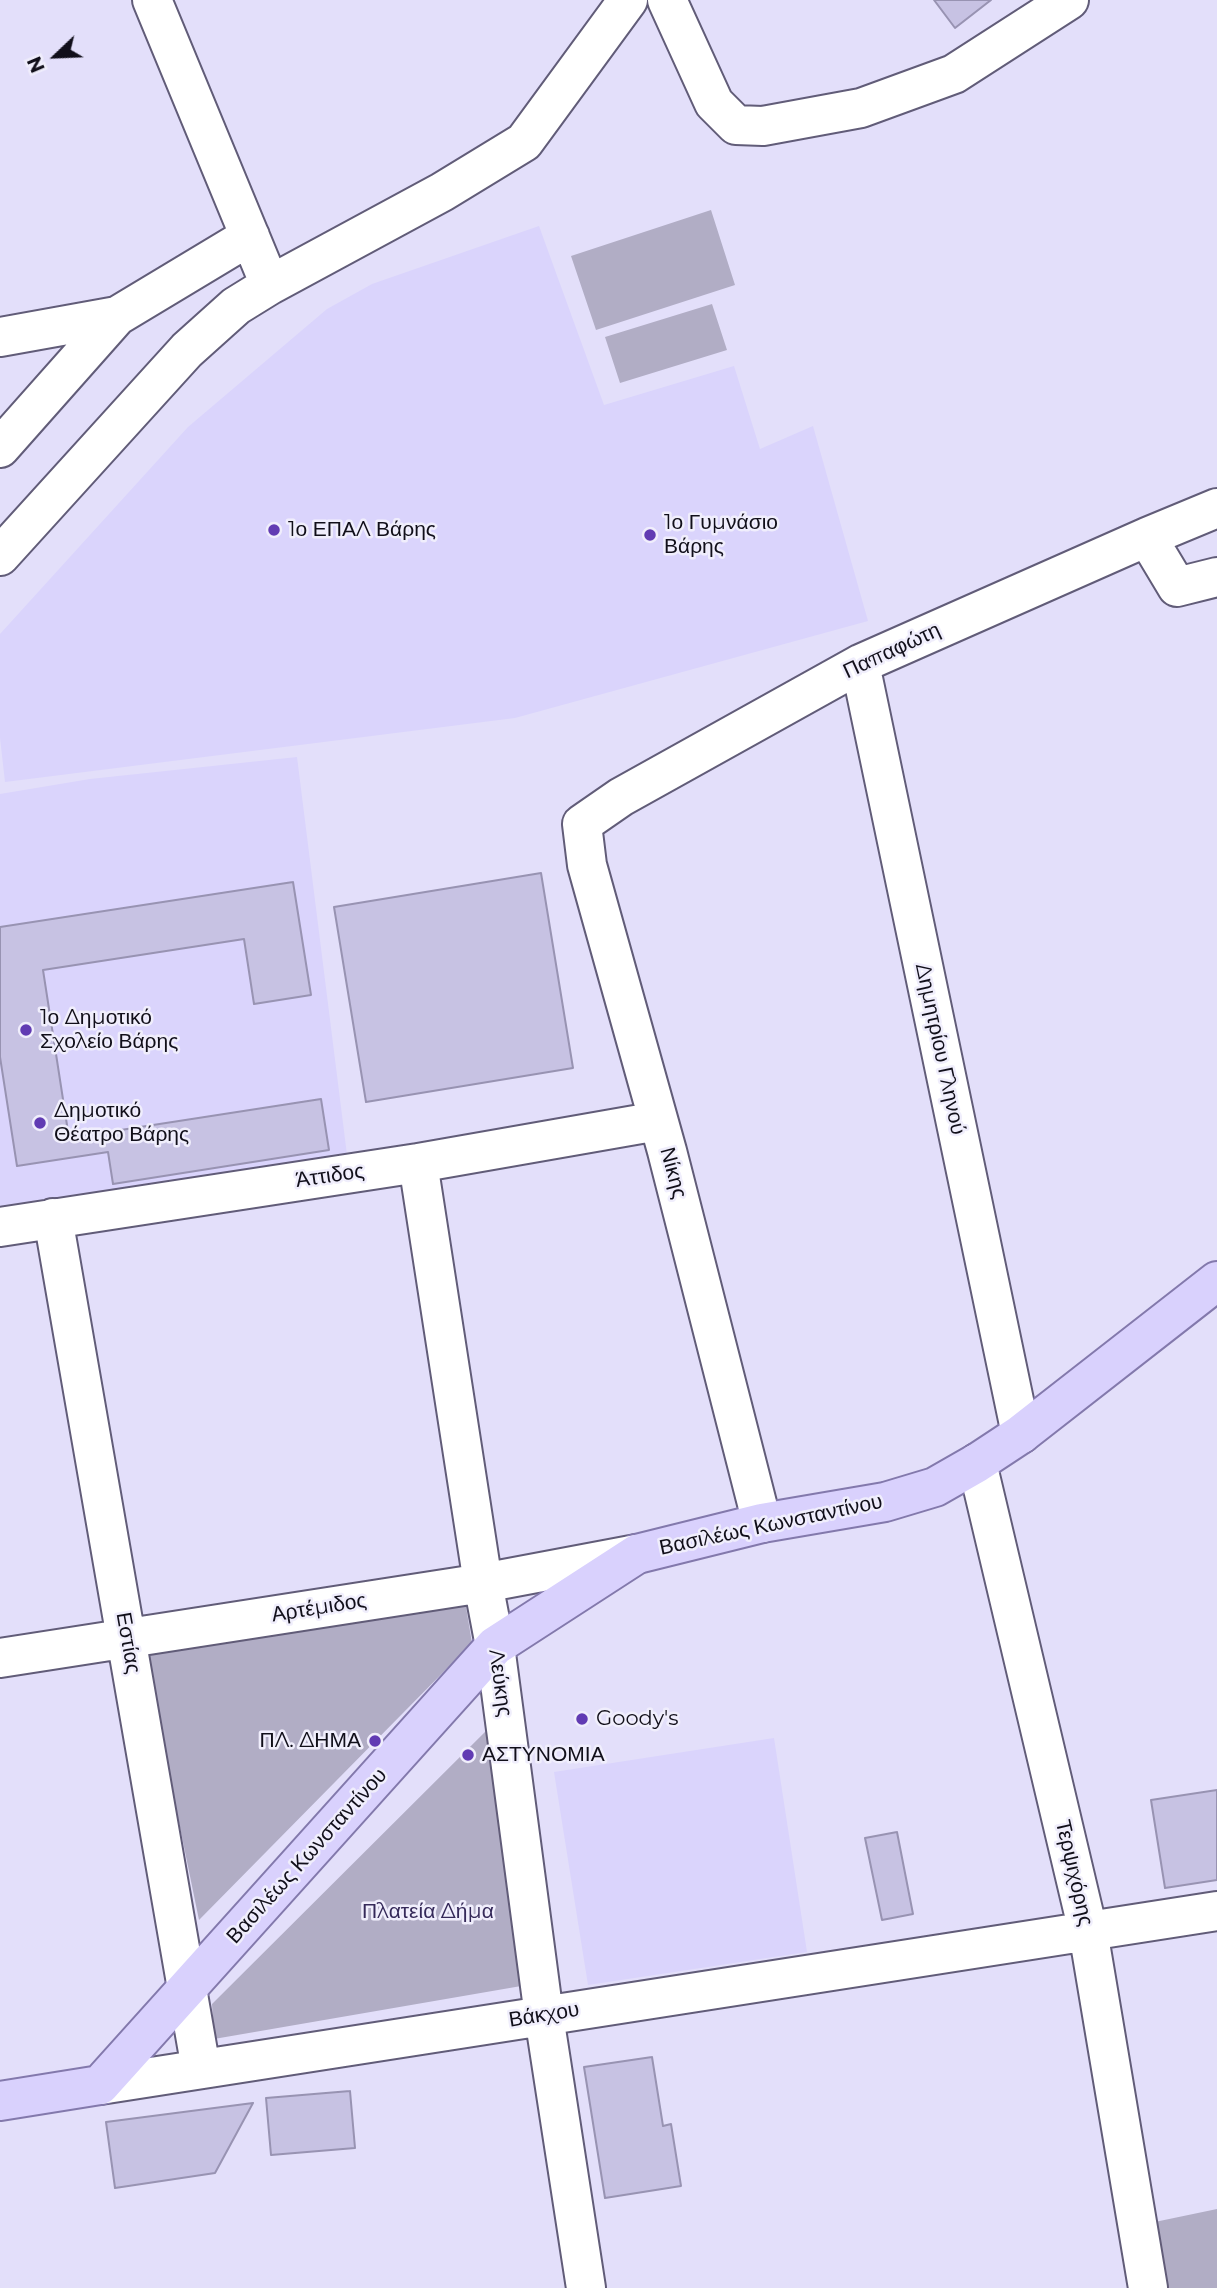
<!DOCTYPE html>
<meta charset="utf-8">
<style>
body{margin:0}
#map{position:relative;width:1217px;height:2288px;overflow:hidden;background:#e3dffa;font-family:Montserrat,sans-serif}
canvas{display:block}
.north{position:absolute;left:21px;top:21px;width:70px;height:70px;-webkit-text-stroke:5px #f0eefc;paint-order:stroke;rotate:247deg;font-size:19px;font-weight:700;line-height:28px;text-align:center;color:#110f1a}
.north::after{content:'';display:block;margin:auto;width:24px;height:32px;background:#110f1a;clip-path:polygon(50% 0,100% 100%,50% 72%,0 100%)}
</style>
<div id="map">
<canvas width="1217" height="2288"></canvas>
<div class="north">N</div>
</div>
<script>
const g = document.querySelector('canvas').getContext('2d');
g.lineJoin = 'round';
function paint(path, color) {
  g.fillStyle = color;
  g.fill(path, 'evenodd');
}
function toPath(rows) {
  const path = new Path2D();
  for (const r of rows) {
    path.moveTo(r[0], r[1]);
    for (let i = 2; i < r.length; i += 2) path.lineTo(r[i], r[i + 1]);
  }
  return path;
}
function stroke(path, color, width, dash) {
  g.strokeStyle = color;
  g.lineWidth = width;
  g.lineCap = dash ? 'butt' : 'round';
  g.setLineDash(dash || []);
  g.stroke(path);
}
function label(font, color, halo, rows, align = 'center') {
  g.font = font + ' Montserrat,sans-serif';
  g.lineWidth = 5;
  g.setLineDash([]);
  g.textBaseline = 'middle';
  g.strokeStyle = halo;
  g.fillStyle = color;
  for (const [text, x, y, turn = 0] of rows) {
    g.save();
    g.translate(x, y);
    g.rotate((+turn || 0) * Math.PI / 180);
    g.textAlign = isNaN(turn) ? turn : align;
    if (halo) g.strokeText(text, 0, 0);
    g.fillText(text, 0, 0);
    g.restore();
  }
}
paint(toPath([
 [539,226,604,405,734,366,760,449,813,426,868,621,515,718,5,782,0,738,0,634,188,427,327,309,372,284],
 [297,757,347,1155,0,1211,0,794,90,779],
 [774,1738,807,1952,588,1985,554,1772]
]), '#dad4fc');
paint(toPath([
 [711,210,735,285,596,330,571,256],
 [712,304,727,350,620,383,605,337],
 [465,1601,472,1643,199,1920,144,1652],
 [488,1729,527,1985,214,2039,212,2004],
 [1217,2209,1217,2288,1163,2288,1150,2223]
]), '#b1adc5');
const building = toPath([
 [934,0,991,0,955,28,934,0],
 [541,873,573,1068,366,1102,334,907,541,873],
 [293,882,311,995,254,1004,244,939,43,970,69,1138,321,1099,329,1150,113,1184,108,1152,17,1166,0,1057,0,927,293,882],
 [1217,1790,1217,1880,1165,1888,1151,1800,1217,1790],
 [897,1832,913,1914,882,1920,865,1838,897,1832],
 [652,2057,663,2126,671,2124,681,2186,605,2198,584,2067,652,2057],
 [350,2091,355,2148,271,2155,266,2098,350,2091],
 [253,2103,215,2173,115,2188,106,2122,253,2103]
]);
paint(building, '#c7c2e3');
stroke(building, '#9893b2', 2);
const minor = toPath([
 [152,0,270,285],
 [667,0,714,103,736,125,763,126,861,108,954,74,1069,0],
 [0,337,117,316,250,236],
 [0,448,117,316],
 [1147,537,1177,587,1217,577],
 [0,556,187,350,236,306,270,285,442,192,524,142,628,0],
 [860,664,1021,1434],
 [418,1163,483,1583,495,1646,544,2016,586,2288],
 [53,1218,201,2069],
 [0,1227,418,1163,658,1121],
 [977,1463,1088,1931,1148,2288],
 [762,1523,667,1151,587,865,582,824,621,797,860,664,1147,537,1217,508],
 [0,1658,483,1583,637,1554],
 [100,2085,1217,1911]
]);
const major = toPath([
 [0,2101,100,2085,495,1646,637,1554,762,1523,885,1502,935,1487,977,1463,1021,1434,1217,1281]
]);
stroke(minor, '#615c78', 42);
stroke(major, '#8379ac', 42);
stroke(minor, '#fff', 38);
stroke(major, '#d9d1fd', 38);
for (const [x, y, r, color] of [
 [274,530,7,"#613bb3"],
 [650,535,7,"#613bb3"],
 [26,1030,7,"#613bb3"],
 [40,1123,7,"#613bb3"],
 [582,1719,7,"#613bb3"],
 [375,1741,7,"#613bb3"],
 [468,1755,7,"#613bb3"]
]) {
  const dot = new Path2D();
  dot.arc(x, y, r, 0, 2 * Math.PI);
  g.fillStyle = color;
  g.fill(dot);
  stroke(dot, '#f0eefc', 2.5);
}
label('21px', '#110f1a', '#f0eefc', [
 ["1ο Γυμνάσιο",664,523],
 ["Βάρης",664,547],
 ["1ο ΕΠΑΛ Βάρης",288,530],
 ["1ο Δημοτικό",40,1018],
 ["Σχολείο Βάρης",40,1042],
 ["Δημοτικό",54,1111],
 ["Θέατρο Βάρης",54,1135],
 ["Goody's",596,1719],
 ["ΠΛ. ΔΗΜΑ",361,1741,"right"],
 ["ΑΣΤΥΝΟΜΙΑ",482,1755]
], 'left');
label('21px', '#110f1a', '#f0eefc', [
 ["Παπαφώτη",892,651,-25],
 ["Δημητρίου Γληνού",940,1049,78],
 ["Νίκης",673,1173,75],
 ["Άττιδος",330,1176,-8],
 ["Βασιλέως Κωνσταντίνου",771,1525,-12],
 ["Αρτέμιδος",319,1608,-9],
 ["Εστίας",128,1643,80],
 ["Λεύκης",500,1683,82],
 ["Βασιλέως Κωνσταντίνου",307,1856,-48],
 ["Τερψιχόρης",1074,1873,77],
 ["Βάκχου",544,2015,-9]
]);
label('21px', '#352959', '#f0eefc', [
 ["Πλατεία Δήμα",428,1912]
]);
</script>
